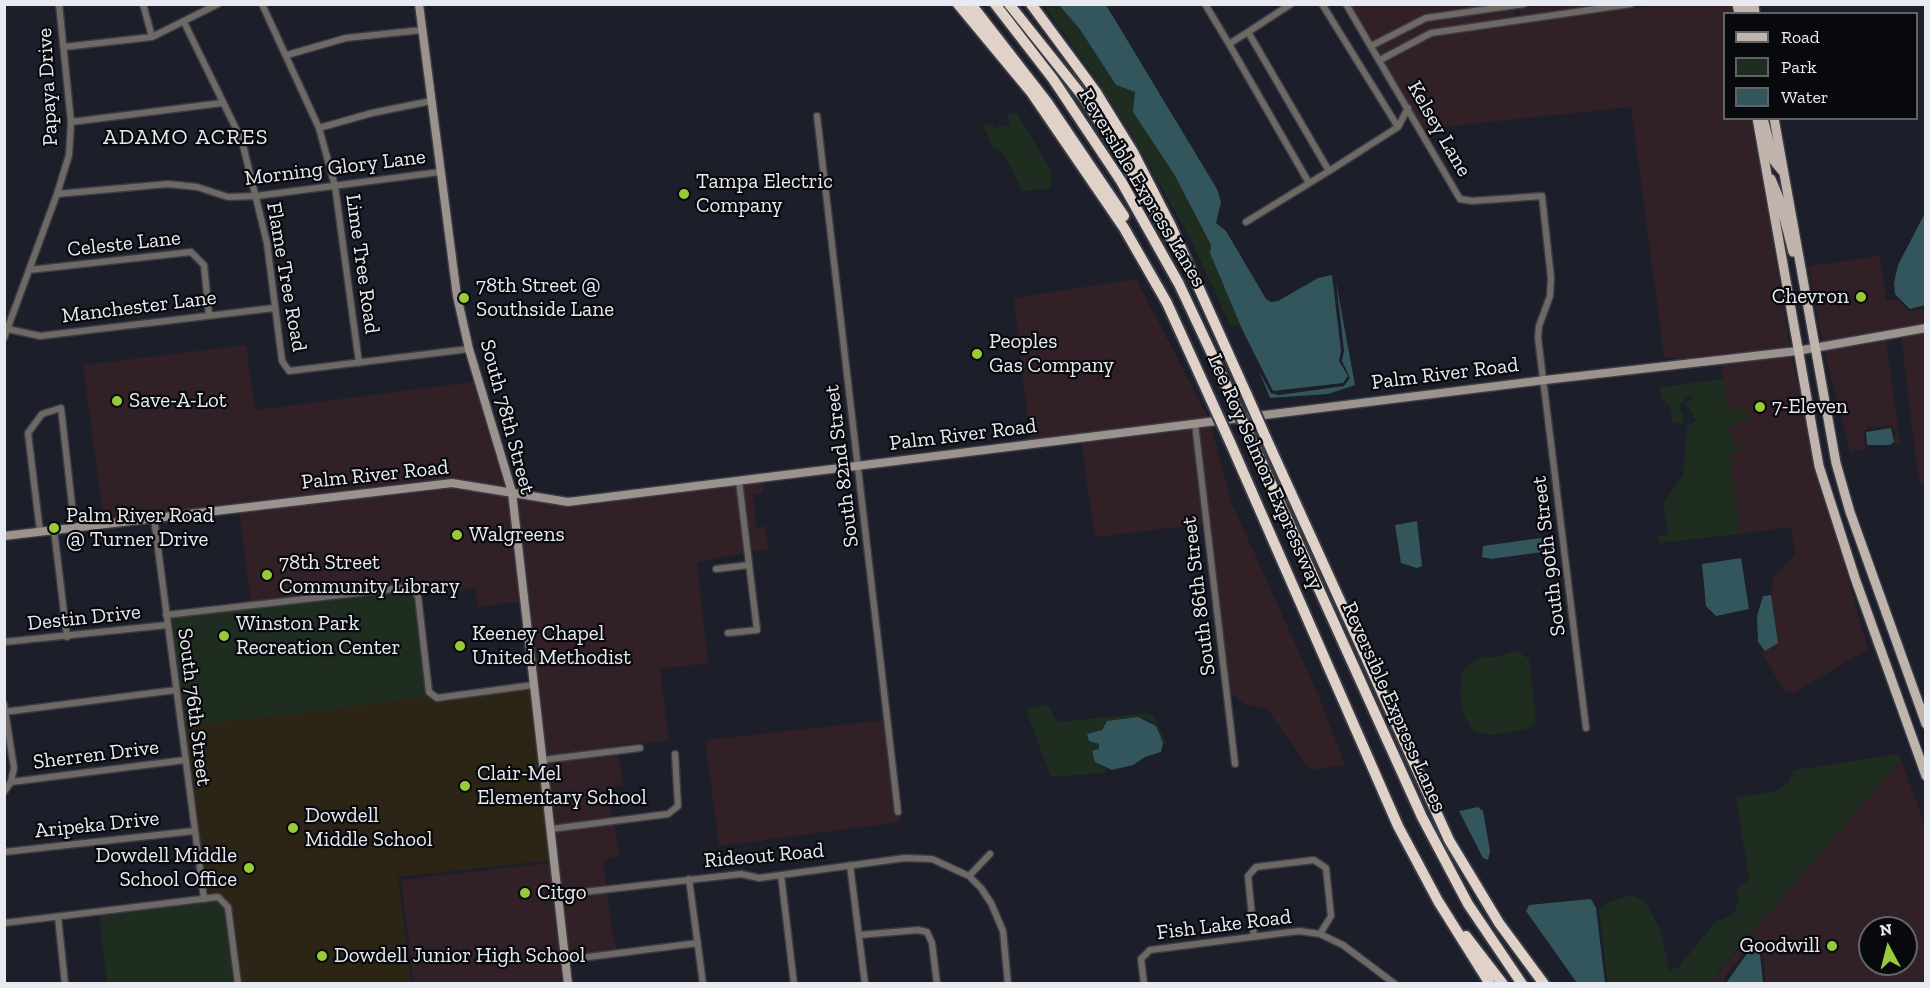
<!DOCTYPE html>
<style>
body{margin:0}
#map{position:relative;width:1930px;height:988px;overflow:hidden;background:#1c1e29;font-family:"Zilla Slab",serif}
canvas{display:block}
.frame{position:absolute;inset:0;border:6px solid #e8eaf1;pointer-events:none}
.legend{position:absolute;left:1723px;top:12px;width:195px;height:108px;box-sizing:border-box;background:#08090d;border:2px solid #626368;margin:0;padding:8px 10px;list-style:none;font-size:18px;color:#e8eaf1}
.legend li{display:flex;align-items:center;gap:12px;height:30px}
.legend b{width:30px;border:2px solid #626368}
.north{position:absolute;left:1858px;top:916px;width:60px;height:60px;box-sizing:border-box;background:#08090d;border:2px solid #626368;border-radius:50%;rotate:353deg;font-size:16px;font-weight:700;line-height:24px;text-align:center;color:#e8eaf1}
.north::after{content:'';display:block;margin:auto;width:21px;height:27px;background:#98cb38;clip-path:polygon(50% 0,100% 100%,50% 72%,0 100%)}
</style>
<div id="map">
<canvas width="1930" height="988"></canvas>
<div class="frame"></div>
<ul class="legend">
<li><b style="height:8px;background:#c0b4ad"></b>Road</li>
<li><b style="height:16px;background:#1e2d20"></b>Park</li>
<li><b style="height:16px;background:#33565c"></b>Water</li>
</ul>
<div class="north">N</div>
</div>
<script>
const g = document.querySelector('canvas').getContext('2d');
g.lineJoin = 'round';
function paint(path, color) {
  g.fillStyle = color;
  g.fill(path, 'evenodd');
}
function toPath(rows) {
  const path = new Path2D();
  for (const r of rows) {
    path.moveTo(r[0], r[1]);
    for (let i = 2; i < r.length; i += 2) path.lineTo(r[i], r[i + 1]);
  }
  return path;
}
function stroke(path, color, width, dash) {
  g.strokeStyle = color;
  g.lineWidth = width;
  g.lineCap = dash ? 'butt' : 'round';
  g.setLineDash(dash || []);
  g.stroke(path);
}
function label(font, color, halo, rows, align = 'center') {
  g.font = font + ' "Zilla Slab",serif';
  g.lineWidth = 4.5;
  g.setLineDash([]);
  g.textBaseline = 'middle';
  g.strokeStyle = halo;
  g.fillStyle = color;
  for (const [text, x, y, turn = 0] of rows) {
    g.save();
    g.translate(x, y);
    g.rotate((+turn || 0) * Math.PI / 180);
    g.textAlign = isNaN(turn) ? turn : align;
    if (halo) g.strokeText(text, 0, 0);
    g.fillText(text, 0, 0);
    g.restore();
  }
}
paint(toPath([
 [1550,4,1608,5,1521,17,1520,8],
 [1350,5,1498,5,1426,14,1372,41],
 [1658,5,1731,5,1733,13,1724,14,1724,118,1753,119,1790,349,1687,360,1664,357,1631,107,1423,129,1384,61,1432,36],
 [1514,9,1515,18,1431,29,1381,55,1376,47,1427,21],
 [1880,256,1886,300,1898,300,1909,311,1925,308,1925,324,1823,344,1808,266],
 [1136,279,1209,419,1030,440,1014,298],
 [1925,331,1925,489,1919,483,1901,337],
 [1886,340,1900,444,1894,445,1896,432,1892,425,1868,427,1863,432,1865,446,1869,449,1850,452,1824,350],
 [246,345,255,410,480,381,508,490,450,480,104,523,83,365],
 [1791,355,1819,477,1868,649,1794,693,1785,691,1761,653,1778,643,1771,595,1773,578,1795,555,1791,527,1740,534,1729,454,1733,444,1729,430,1735,422,1750,418,1740,408,1726,408,1721,366,1712,364],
 [1211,426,1231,501,1319,697,1345,765,1310,770,1267,709,1244,704,1229,691,1198,427],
 [1192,428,1204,524,1095,537,1081,442],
 [764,481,763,493,753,495,756,528,765,526,769,549,751,552,742,484],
 [452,484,510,493,522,601,478,607,475,588,419,595,410,585,251,604,239,510],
 [736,484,745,553,697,562,708,663,660,669,669,741,616,745,616,748,545,756,515,497,568,505],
 [885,720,895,815,900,815,901,822,719,846,705,740],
 [618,755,623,785,606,789,612,818,553,825,546,763],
 [1901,760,1925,826,1925,983,1766,983,1762,954,1755,946,1748,948,1726,975,1723,983,1708,984],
 [1870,928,1906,928,1906,964,1870,964],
 [614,824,620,856,603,860,606,886,561,891,554,832],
 [551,863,565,983,414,983,401,880],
 [607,893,612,932,617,950,568,956,561,898]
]), '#322027');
paint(toPath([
 [533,685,554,860,398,877,411,983,238,983,228,907,218,897,204,899,181,726,429,692,437,697]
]), '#2c2515');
paint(toPath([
 [1044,5,1059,5,1079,28,1116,85,1135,92,1135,115,1139,118,1174,174,1211,245,1210,253,1241,325,1231,327,1191,240,1134,138,1094,76],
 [1016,112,1052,172,1050,189,1022,191,1010,164,1000,150,993,148,983,125,992,124,995,128,1010,125,1007,114],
 [1724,379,1726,408,1746,409,1746,414,1751,418,1734,422,1729,430,1733,444,1744,448,1730,454,1740,534,1659,543,1658,536,1668,534,1663,504,1683,475,1687,427,1696,420,1686,403,1692,398,1690,394,1679,406,1683,415,1683,423,1672,422,1670,405,1662,400,1660,387],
 [414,590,431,695,328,710,179,726,168,618],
 [1515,650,1529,659,1536,721,1529,728,1495,735,1474,732,1463,714,1460,692,1463,669,1481,658,1502,656],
 [1048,704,1057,722,1146,713,1154,716,1166,743,1162,745,1156,726,1147,720,1138,717,1107,722,1102,730,1088,734,1093,742,1099,744,1099,749,1091,754,1106,768,1105,773,1051,777,1026,710],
 [1899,754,1901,760,1708,983,1608,983,1599,911,1606,903,1630,895,1645,901,1660,929,1669,970,1678,968,1715,922,1733,915,1739,900,1736,889,1749,880,1736,797,1776,791,1788,783,1794,770],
 [217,901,226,908,235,983,107,983,99,915]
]), '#1e2d20');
paint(toPath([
 [1059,5,1106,5,1217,189,1221,202,1216,223,1226,231,1266,299,1271,302,1278,301,1318,278,1332,275,1341,351,1339,361,1348,376,1343,383,1273,391,1242,329,1210,253,1211,245,1174,174,1133,112,1135,92,1116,85,1079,28],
 [1925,213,1925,305,1910,309,1895,294,1894,283,1898,265],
 [1336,282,1355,385,1328,394,1270,398,1259,371,1271,393,1279,395,1344,386,1350,378,1342,361,1344,350],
 [1891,428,1894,442,1890,445,1867,445,1866,432],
 [1417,521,1422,566,1417,568,1401,563,1395,525],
 [1548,537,1550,551,1491,559,1482,557,1483,546],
 [1741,558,1749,609,1716,616,1706,606,1702,564],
 [1771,595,1778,643,1765,651,1758,642,1757,616,1763,596],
 [1138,717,1156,726,1163,743,1161,752,1145,757,1133,765,1112,770,1095,762,1092,751,1099,749,1099,744,1089,741,1087,734,1102,730,1107,721],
 [1478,807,1483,811,1490,851,1488,860,1483,858,1459,811],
 [1591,899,1596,908,1605,983,1577,983,1526,911,1529,905],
 [1756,948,1760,954,1763,983,1726,983,1749,951]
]), '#33565c');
const street = toPath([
 [143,4,152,37],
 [262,4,319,128,335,186,359,363],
 [1205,4,1229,44],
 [1291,4,1248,32,1329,171,1398,127,1408,108],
 [1322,4,1398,127],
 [1346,4,1460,199,1472,201,1542,196,1551,278,1550,296,1539,326,1538,338,1586,728],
 [184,22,242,141,267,243,282,361,289,371,469,349],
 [1248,32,1229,44,1309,183],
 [1371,46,1426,18,1524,4],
 [64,47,152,37,218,4],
 [287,55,346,38,422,30],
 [1380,60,1431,33,1631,4],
 [817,116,898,812],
 [71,122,222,103],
 [319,128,372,113,431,101],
 [57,194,168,184,197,187,228,197,256,196,440,172],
 [1246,222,1329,171],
 [29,270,191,252,204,265,209,315],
 [8,329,40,336,274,308],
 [4,338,57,194,69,155,71,122,59,4],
 [1195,424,1235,764],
 [154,518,204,899],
 [54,530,67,637],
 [40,532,28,433,42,414,61,408,73,514],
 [716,569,749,565],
 [166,615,410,587,418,596,429,692,437,698,533,685],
 [728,633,757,630,739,481],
 [4,642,167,625],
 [4,704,14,768,11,782,4,792],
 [4,712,176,690],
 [542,760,640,748],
 [11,782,185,760],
 [551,829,668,814,678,806,675,754],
 [4,852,194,831],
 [850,865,865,984],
 [781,875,794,984],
 [969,876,990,854],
 [689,879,703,984],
 [558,895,741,874,759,878,905,858,932,859,969,876,981,888,991,903,1003,931,1008,984],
 [58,917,65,984],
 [4,923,218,897,228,907,238,984],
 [859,935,918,930,927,932,932,943,937,984],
 [1254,937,1248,876,1256,867,1314,860,1326,868,1331,916,1320,934],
 [565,960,698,943],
 [1144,984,1141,959,1150,950,1299,931,1320,934,1343,945,1395,984]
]);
const secondary = toPath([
 [419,4,457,296,469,349,512,492,568,984],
 [4,536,452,483,568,502,1545,380,1797,351,1926,328]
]);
const primary = toPath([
 [1737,4,1739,14],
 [1745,4,1747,14],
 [1754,4,1755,14],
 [1757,118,1819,466,1855,578,1926,776],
 [1763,118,1774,161,1784,173],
 [1774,118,1836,463,1850,512,1926,724],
 [1771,179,1779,198,1793,252]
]);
const highway = toPath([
 [958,4,1031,92,1124,228,1167,303,1211,400],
 [971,4,1047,102,1124,216],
 [995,4,1053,79,1121,181,1179,284,1232,397],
 [1009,4,1084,98,1129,167,1170,237],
 [1031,4,1096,92,1133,152,1171,226,1247,395],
 [1266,438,1449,840,1499,923,1544,984],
 [1251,439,1422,817,1468,904,1522,984],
 [1230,442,1398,826,1438,901,1490,984],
 [1466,936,1503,984]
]);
stroke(street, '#393b45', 9);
stroke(secondary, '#393b45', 11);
stroke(primary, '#393b45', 12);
stroke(highway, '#393b45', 14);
stroke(street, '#6f6965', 6);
stroke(secondary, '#9d938e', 8);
stroke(primary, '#c0b4ad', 9);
stroke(highway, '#e1d2c9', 10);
const highwayBridge = toPath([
 [1247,395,1266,438],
 [1232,397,1251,439],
 [1211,400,1230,442]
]);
stroke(highwayBridge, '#393b45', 14, []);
stroke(highwayBridge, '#e1d2c9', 10);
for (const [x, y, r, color] of [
 [684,194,6,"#98cb38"],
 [1861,297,6,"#98cb38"],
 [464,298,6,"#98cb38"],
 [977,354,6,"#98cb38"],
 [117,401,6,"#98cb38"],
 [1760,407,6,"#98cb38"],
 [54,528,6,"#98cb38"],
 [457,535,6,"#98cb38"],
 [267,575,6,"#98cb38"],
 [224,636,6,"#98cb38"],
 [460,646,6,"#98cb38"],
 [465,786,6,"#98cb38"],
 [293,828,6,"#98cb38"],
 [249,868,6,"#98cb38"],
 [525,893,6,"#98cb38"],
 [1832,946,6,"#98cb38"],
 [322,956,6,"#98cb38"]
]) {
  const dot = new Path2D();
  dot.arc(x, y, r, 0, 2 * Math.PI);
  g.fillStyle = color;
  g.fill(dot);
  stroke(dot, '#08090d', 2);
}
label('21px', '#e8eaf1', '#08090d', [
 ["Papaya Drive",48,87,-93],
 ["Kelsey Lane",1439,129,60],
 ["Morning Glory Lane",335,168,-7],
 ["Reversible Express Lanes",1142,188,59],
 ["Celeste Lane",124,244,-6],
 ["Lime Tree Road",362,264,82],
 ["Flame Tree Road",286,277,80],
 ["Manchester Lane",139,307,-7],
 ["Palm River Road",1445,374,-7],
 ["South 78th Street",507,417,75],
 ["Palm River Road",963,435,-7],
 ["South 82nd Street",842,466,-97],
 ["Lee Roy Selmon Expressway",1265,472,66],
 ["Palm River Road",375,475,-6],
 ["South 90th Street",1549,556,-97],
 ["South 86th Street",1199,596,-97],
 ["Destin Drive",84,618,-6],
 ["South 76th Street",194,707,83],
 ["Reversible Express Lanes",1394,707,66],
 ["Sherren Drive",96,755,-7],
 ["Aripeka Drive",97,825,-6],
 ["Rideout Road",764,856,-5],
 ["Fish Lake Road",1224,925,-7]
]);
label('21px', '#e8eaf1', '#08090d', [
 ["Tampa Electric",696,182],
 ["Company",696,206],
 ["78th Street @",476,286],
 ["Southside Lane",476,310],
 ["Chevron",1849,297,"right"],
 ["Peoples",989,342],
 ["Gas Company",989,366],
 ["Save-A-Lot",129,401],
 ["7-Eleven",1772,407],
 ["Palm River Road",66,516],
 ["@ Turner Drive",66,540],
 ["Walgreens",469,535],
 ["78th Street",279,563],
 ["Community Library",279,587],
 ["Winston Park",236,624],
 ["Recreation Center",236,648],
 ["Keeney Chapel",472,634],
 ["United Methodist",472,658],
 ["Clair-Mel",477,774],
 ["Elementary School",477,798],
 ["Dowdell",305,816],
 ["Middle School",305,840],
 ["Dowdell Middle",237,856,"right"],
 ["School Office",237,880,"right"],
 ["Citgo",537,893],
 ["Goodwill",1820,946,"right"],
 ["Dowdell Junior High School",334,956]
], 'left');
g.letterSpacing = '1.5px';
label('22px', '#e8eaf1', '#08090d', [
 ["ADAMO ACRES",186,138]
]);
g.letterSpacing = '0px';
</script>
